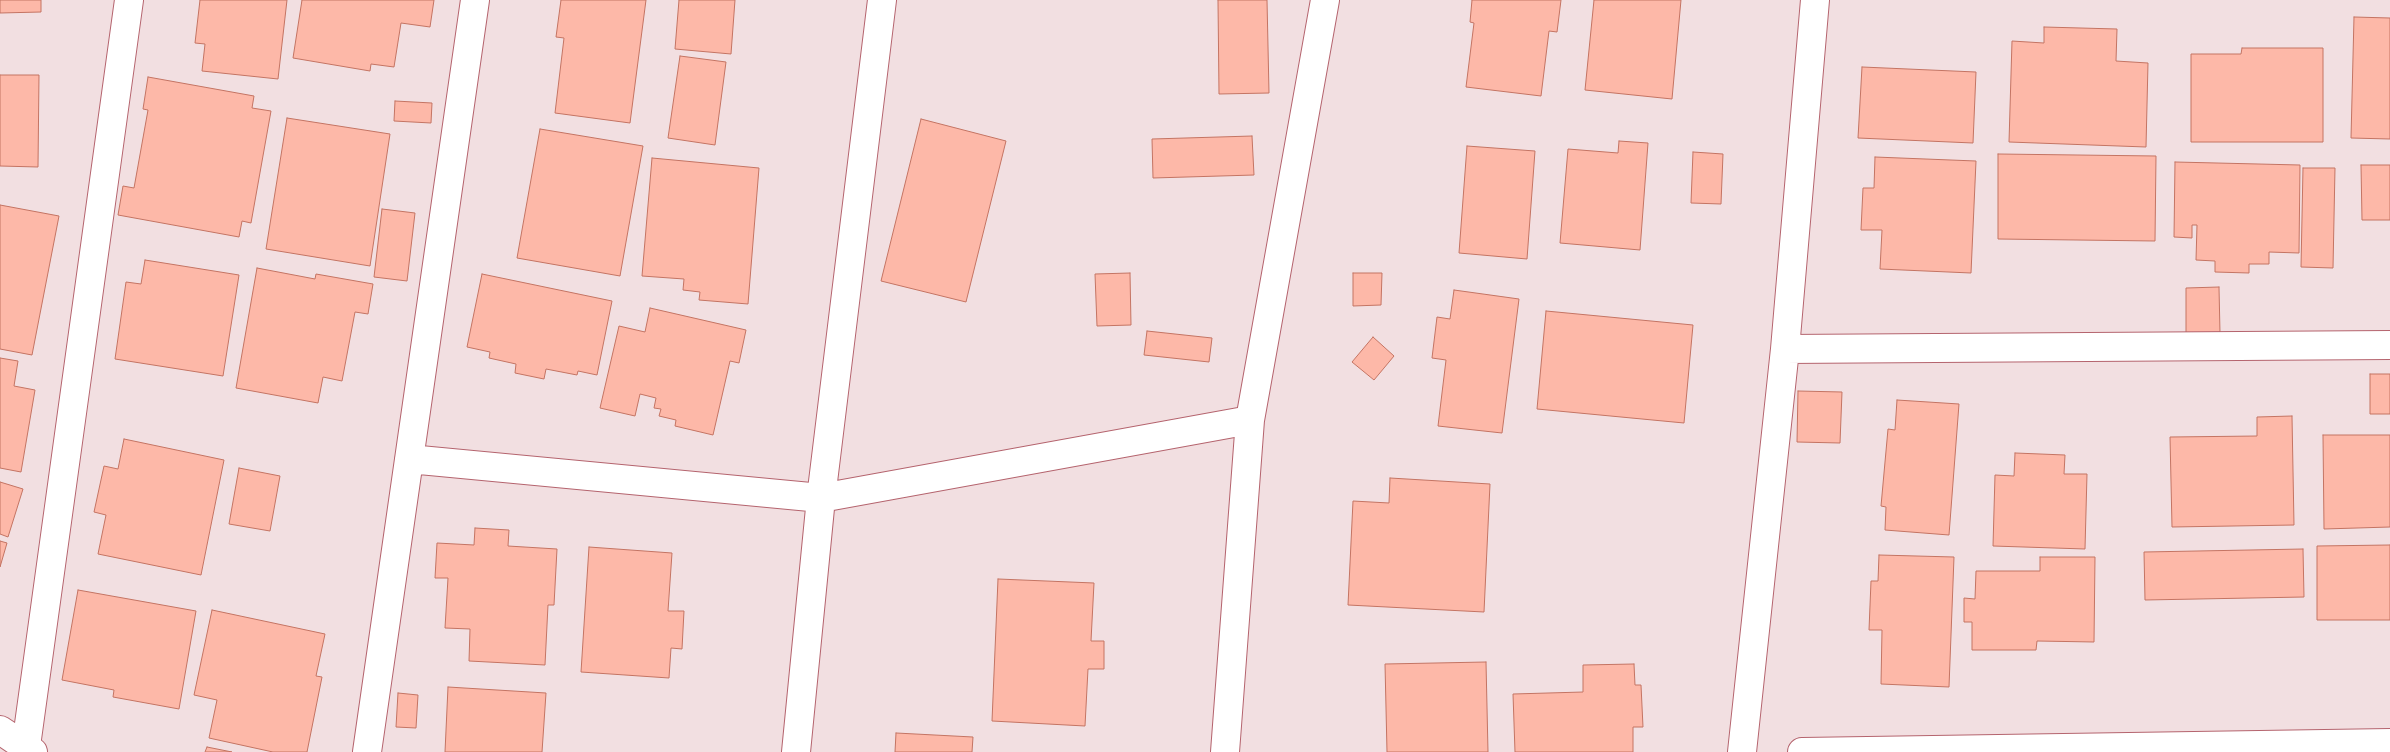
<!DOCTYPE html>
<style>
body{margin:0}
canvas{display:block;background:#f2dfe1}
</style>
<canvas width="2390" height="752"></canvas>
<script>
const g = document.querySelector('canvas').getContext('2d');
g.lineJoin = 'round';
function paint(path, color) {
  g.fillStyle = color;
  g.fill(path, 'evenodd');
}
function toPath(rows) {
  const path = new Path2D();
  for (const r of rows) {
    path.moveTo(r[0], r[1]);
    for (let i = 2; i < r.length; i += 2) path.lineTo(r[i], r[i + 1]);
  }
  return path;
}
function stroke(path, color, width, dash) {
  g.strokeStyle = color;
  g.lineWidth = width;
  g.lineCap = dash ? 'butt' : 'round';
  g.setLineDash(dash || []);
  g.stroke(path);
}
const building = toPath([
 [0,0,41,0,41,12,0,13,0,0],
 [200,0,287,0,278,79,202,71,205,44,195,43,200,0],
 [302,0,434,0,430,27,401,23,394,67,371,64,370,71,293,58,302,0],
 [561,0,646,0,630,123,555,113,564,38,556,37,561,0],
 [679,0,735,0,731,54,675,49,679,0],
 [1218,0,1267,0,1269,93,1219,94,1218,0],
 [1472,0,1561,0,1557,32,1549,31,1541,96,1466,87,1474,23,1470,22,1472,0],
 [1594,0,1681,0,1672,99,1585,90,1594,0],
 [2354,17,2390,18,2390,139,2351,138,2354,17],
 [2044,27,2117,29,2116,61,2148,63,2146,147,2009,142,2012,41,2044,43,2044,27],
 [2242,48,2323,48,2323,142,2191,142,2191,54,2241,54,2242,48],
 [680,56,726,62,715,145,668,138,680,56],
 [1862,67,1976,72,1973,143,1858,138,1862,67],
 [0,75,39,75,38,167,0,166,0,75],
 [148,77,254,96,252,108,271,111,251,223,242,221,239,237,118,215,123,186,134,188,148,110,143,109,148,77],
 [395,101,432,103,431,123,394,121,395,101],
 [287,118,390,134,370,266,266,249,287,118],
 [921,119,1006,141,966,302,881,281,921,119],
 [540,129,643,146,620,276,517,258,540,129],
 [1252,136,1254,175,1153,178,1152,139,1252,136],
 [1619,141,1648,143,1640,250,1560,243,1568,149,1618,153,1619,141],
 [1467,146,1535,151,1527,259,1459,253,1467,146],
 [1693,152,1723,154,1721,204,1691,203,1693,152],
 [1998,154,2156,156,2155,241,1998,239,1998,154],
 [1875,157,1976,161,1971,273,1880,269,1882,230,1861,230,1863,188,1874,188,1875,157],
 [652,158,759,168,748,304,699,300,700,292,683,290,684,279,642,276,652,158],
 [2175,162,2300,165,2299,253,2269,252,2269,264,2249,264,2249,273,2215,272,2215,261,2196,260,2197,225,2192,225,2192,238,2174,237,2175,162],
 [2361,165,2390,165,2390,220,2362,220,2361,165],
 [2303,168,2335,168,2333,268,2301,267,2303,168],
 [0,205,59,216,32,355,0,349,0,205],
 [382,209,415,213,407,281,374,277,382,209],
 [145,260,239,275,223,376,115,359,126,282,141,284,145,260],
 [257,268,315,279,316,274,373,284,368,314,355,312,342,381,323,377,318,403,236,388,257,268],
 [1130,273,1131,325,1097,326,1095,274,1130,273],
 [1353,273,1382,273,1381,305,1353,306,1353,273],
 [482,274,612,301,597,375,578,371,577,375,546,369,544,379,515,373,516,364,489,358,490,352,467,347,482,274],
 [2219,287,2220,333,2186,334,2186,288,2219,287],
 [1454,290,1519,299,1502,433,1438,426,1446,360,1432,358,1437,317,1450,319,1454,290],
 [650,308,746,330,739,363,730,361,713,435,675,426,676,420,659,416,661,409,654,408,656,398,640,394,635,416,600,408,619,326,645,332,650,308],
 [1546,311,1693,325,1684,423,1537,409,1546,311],
 [1147,331,1212,338,1209,362,1144,355,1147,331],
 [1373,337,1394,356,1374,380,1352,362,1373,337],
 [0,358,18,361,14,386,35,390,21,472,0,468,0,358],
 [2370,374,2390,374,2390,414,2370,414,2370,374],
 [1798,391,1842,392,1840,443,1797,442,1798,391],
 [1897,400,1959,404,1949,535,1885,530,1886,507,1881,506,1888,429,1895,430,1897,400],
 [2292,416,2294,525,2172,527,2170,437,2257,436,2257,417,2292,416],
 [2323,435,2390,435,2390,527,2324,529,2323,435],
 [124,439,224,460,201,575,98,554,106,515,94,512,104,466,118,469,124,439],
 [2015,453,2065,455,2064,474,2087,474,2085,549,1993,546,1995,475,2014,476,2015,453],
 [239,468,280,476,270,531,229,524,239,468],
 [1390,478,1490,484,1484,612,1348,605,1353,501,1389,503,1390,478],
 [0,482,23,489,8,537,0,534,0,482],
 [475,528,509,530,508,546,557,549,554,605,548,605,545,665,469,661,470,629,445,628,448,578,435,578,437,543,474,545,475,528],
 [0,541,7,543,0,567,0,541],
 [2390,545,2390,620,2317,620,2317,546,2390,545],
 [589,547,672,553,668,611,684,611,682,649,671,648,669,678,581,672,589,547],
 [2303,549,2304,597,2145,600,2144,552,2303,549],
 [1879,555,1954,557,1949,687,1881,684,1882,630,1869,630,1871,581,1878,581,1879,555],
 [2040,557,2095,557,2094,642,2037,641,2036,650,1972,650,1972,622,1964,622,1964,598,1975,599,1976,571,2040,571,2040,557],
 [998,579,1094,583,1091,641,1104,641,1104,669,1088,669,1085,726,992,721,998,579],
 [78,590,196,611,179,709,113,697,114,690,62,680,78,590],
 [212,610,325,634,316,676,322,677,307,752,273,752,209,738,217,700,194,695,212,610],
 [1486,662,1488,752,1387,752,1385,664,1486,662],
 [1634,664,1635,685,1641,685,1643,727,1633,727,1633,752,1515,752,1513,694,1583,692,1583,665,1634,664],
 [448,687,546,693,542,752,445,752,448,687],
 [398,693,418,695,416,728,396,727,398,693],
 [896,733,973,737,972,752,895,752,896,733],
 [207,747,232,752,205,752,207,747]
]);
paint(building, '#fdb8a8');
stroke(building, '#c47463', 1);
const minor = toPath([
 [1785,349,2390,345],
 [409,459,821,498,1250,420],
 [0,730,33,752],
 [26,746,129,0],
 [367,752,475,0],
 [796,752,821,498,882,0],
 [1225,752,1250,420,1325,0],
 [1742,752,1785,349,1815,0],
 [1802,752,2390,743]
]);
stroke(minor, '#b5646e', 30);
stroke(minor, '#fff', 28);
</script>
